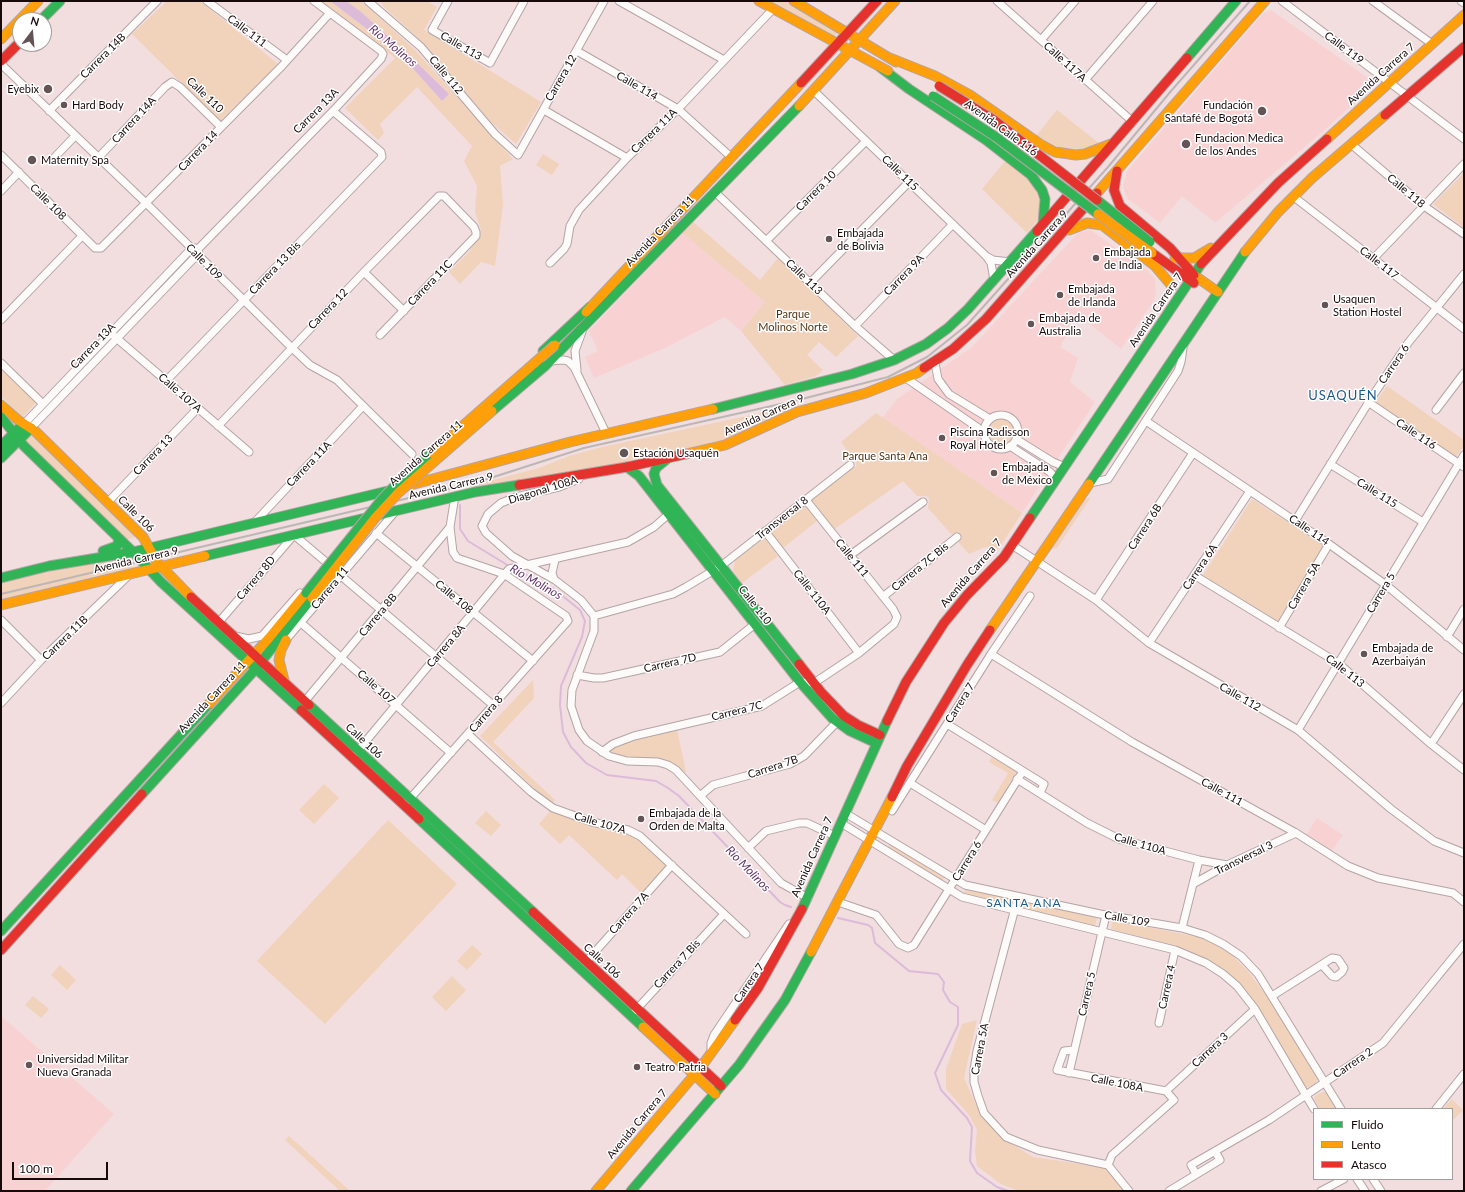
<!DOCTYPE html>
<meta charset="utf-8">
<style>
body{margin:0}
#map{position:relative;width:1465px;height:1192px;overflow:hidden;background:#f2dedf;font-family:Lato,sans-serif}
canvas{display:block}
.frame{position:absolute;inset:0;border:2px solid #180a0b;pointer-events:none}
.legend{position:absolute;left:1313px;top:1108px;width:140px;height:72px;box-sizing:border-box;background:#fff;border:1px solid #a39d9d;margin:0;padding:5px 7px;list-style:none;font-size:12px;color:#180a0b}
.legend li{display:flex;align-items:center;gap:8px;height:20px}
.legend b{width:20px;border:1px solid #a39d9d}
.north{position:absolute;left:12px;top:12px;width:40px;height:40px;box-sizing:border-box;background:#fff;border:1px solid #a39d9d;border-radius:50%;rotate:16deg;font-size:11px;font-weight:700;line-height:16px;text-align:center;color:#180a0b}
.north::after{content:'';display:block;margin:auto;width:14px;height:18px;background:#645455;clip-path:polygon(50% 0,100% 100%,50% 72%,0 100%)}
.scale{position:absolute;left:12px;top:1162px;width:96px;height:18px;box-sizing:border-box;border:2px solid #180a0b;border-top:0;padding-left:5px;font-size:12px;line-height:14px;white-space:nowrap;color:#180a0b;-webkit-text-stroke:3px #fff;paint-order:stroke}
</style>
<div id="map">
<canvas width="1465" height="1192"></canvas>
<div class="frame"></div>
<ul class="legend">
<li><b style="height:5px;background:#30b455"></b>Fluido</li>
<li><b style="height:5px;background:#ff9f0a"></b>Lento</li>
<li><b style="height:5px;background:#e5322d"></b>Atasco</li>
</ul>
<div class="north">N</div>
<div class="scale">100 m</div>
</div>
<script>
const g = document.querySelector('canvas').getContext('2d');
g.lineJoin = 'round';
function paint(path, color) {
  g.fillStyle = color;
  g.fill(path, 'evenodd');
}
function toPath(rows) {
  const path = new Path2D();
  for (const r of rows) {
    if (r.length === 3) {
      path.moveTo(r[0] + r[2], r[1]);
      path.arc(r[0], r[1], r[2], 0, 2 * Math.PI);
      continue;
    }
    path.moveTo(r[0], r[1]);
    for (let i = 2; i < r.length; i += 2) path.lineTo(r[i], r[i + 1]);
  }
  return path;
}
function stroke(path, color, width, dash) {
  g.strokeStyle = color;
  g.lineWidth = width;
  g.lineCap = dash ? 'butt' : 'round';
  g.setLineDash(dash || []);
  g.stroke(path);
}
function label(font, color, halo, rows, align = 'center') {
  g.font = font + ' Lato,sans-serif';
  g.lineWidth = 3;
  g.setLineDash([]);
  g.textBaseline = 'middle';
  g.strokeStyle = halo;
  g.fillStyle = color;
  for (const [text, x, y, turn = 0] of rows) {
    g.save();
    g.translate(x, y);
    g.rotate((+turn || 0) * Math.PI / 180);
    g.textAlign = isNaN(turn) ? turn : align;
    if (halo) g.strokeText(text, 0, 0);
    g.fillText(text, 0, 0);
    g.restore();
  }
}
paint(toPath([
 [1271,10,1371,80,1372,87,1320,134,1215,223,1182,196,1160,223,1127,198,1123,186,1127,171,1263,13],
 [1089,229,1147,270,1155,279,1156,293,1154,300,1121,349,1085,320,1072,325,1060,347,1078,358,1070,382,1095,402,1022,513,882,418,897,399,971,348,1077,234],
 [682,233,765,302,741,331,725,317,665,348,594,378,585,357,598,351,589,331],
 [1317,818,1343,835,1330,853,1305,837],
 [1,1016,114,1114,45,1191,1,1191]
]), '#f8d2d3');
paint(toPath([
 [167,1,200,1,278,64,220,121,132,34],
 [322,1,330,1,400,54,442,101,449,94,412,58,346,1,361,1,365,4,415,50,513,159,500,166,503,205,495,266,481,262,460,284,449,272,470,251,481,230,475,212,477,186,464,161,472,146,417,87,380,124,384,133,378,140,345,108,395,58],
 [380,1,427,1,437,7,424,30,541,102,516,144,491,122,419,39,384,7],
 [765,1,788,1,839,31,833,39],
 [1057,110,1100,144,1081,149,1061,148,1036,136],
 [543,154,559,164,552,175,536,165],
 [1006,160,1032,182,1040,200,1040,212,1036,222,1027,233,982,189],
 [1464,173,1464,228,1433,204],
 [692,221,760,280,778,258,858,336,836,357,819,342,807,355,823,370,816,376,785,385,741,331,765,302,682,233],
 [1,366,37,402,22,417,1,396],
 [1387,386,1464,440,1464,446,1455,458,1375,403],
 [803,404,731,439,573,473,467,487,539,468,569,456,602,447],
 [876,413,1022,513,997,551,985,547,969,554,958,542,961,536,959,534,951,534,928,508,929,498,926,496,917,496,903,481,833,530,811,500,857,465,841,442],
 [1000,432,13],
 [31,434,135,532,134,538,125,540,24,442],
 [1091,497,1057,548,1051,549,1085,499],
 [1252,499,1324,546,1279,622,1203,575],
 [805,506,817,521,783,548,770,534],
 [765,538,778,556,742,583,733,571,735,560],
 [127,557,134,569,1,600,1,583,42,573],
 [533,680,534,698,493,742,555,800,551,805,480,736],
 [677,730,686,772,682,773,671,764,627,759,608,754,612,748,621,743],
 [993,755,1016,770,1016,773,998,803,992,800,1008,773,989,762],
 [324,784,339,798,314,824,299,810],
 [551,810,634,837,666,866,642,894,622,874,617,880,569,835,560,844,539,824],
 [486,811,501,825,491,836,475,823],
 [388,820,457,884,325,1024,257,961],
 [890,844,944,878,942,882,887,848],
 [966,887,1009,898,1007,904,964,893],
 [1023,900,1097,918,1095,926,1021,908],
 [1112,920,1203,938,1217,945,1231,954,1247,970,1269,999,1318,1079,1315,1085,1305,1088,1248,993,1227,973,1212,962,1176,947,1111,929],
 [472,945,482,954,467,970,457,961],
 [60,965,76,980,67,990,51,975],
 [452,976,466,990,446,1011,432,997],
 [33,996,49,1009,41,1018,25,1005],
 [977,1020,964,1078,979,1111,1005,1140,1033,1157,1108,1168,1125,1191,1019,1191,1001,1184,977,1166,975,1151,977,1130,969,1115,946,1089,946,1069,962,1024],
 [1322,1092,1327,1092,1337,1109,1320,1109,1314,1099,1315,1096],
 [1452,1099,1463,1110,1452,1121,1452,1109,1443,1109],
 [289,1136,350,1191,340,1191,285,1140]
]), '#f1d2bb');
paint(toPath([
 [330,1,346,1,361,12,412,58,449,94,442,101,400,54]
]), '#dcbad9');
stroke(toPath([
 [460,505,460,529,468,541,509,566],
 [516,570,554,589,580,610,585,621,582,637,561,686,560,705,563,732,571,747,586,763,607,775,656,781,668,788,679,796,780,902,785,905,791,907],
 [838,918,868,925,872,928,875,943,909,971,938,974,944,982,943,990,950,1002,958,1007,958,1025,935,1073,941,1090,967,1118,972,1127,970,1161,977,1173,997,1187,1008,1191]
]), '#dcbad9', 2);
const street = toPath([
 [207,1,287,60],
 [368,1,421,47,495,134,518,155,604,1],
 [448,1,432,30,490,63,524,1],
 [619,1,724,60],
 [997,1,1133,122],
 [1282,1,1464,139],
 [1373,1,1432,44],
 [1461,1,1464,3],
 [1041,40,1075,1],
 [577,51,678,109,731,157],
 [1,64,147,204,291,347,310,365,337,380,412,454],
 [1085,80,1153,1],
 [813,90,986,256,991,263,994,280],
 [544,110,627,158],
 [49,111,157,1],
 [1351,144,1424,206,1464,234],
 [1,155,95,248,101,248,282,66,330,13],
 [98,158,165,87,172,82,180,87,221,127],
 [52,160,75,136],
 [1,191,19,172],
 [715,192,855,326,894,360],
 [1294,197,1464,329],
 [766,241,866,141],
 [988,257,993,260,1010,262],
 [1373,259,1464,164],
 [550,263,564,249,567,244,570,226,579,210,627,158,678,109,773,9],
 [364,272,404,311],
 [810,283,909,182],
 [1,320,82,236],
 [855,326,953,224],
 [114,336,249,452],
 [551,361,563,360,568,361,574,367,606,433],
 [1,363,42,403],
 [935,363,938,379,949,394,990,419],
 [577,370,575,351,582,332],
 [906,378,984,432],
 [166,381,382,157,381,152,333,111],
 [1368,402,1464,467],
 [1436,410,1464,373],
 [1001,432,17],
 [1146,421,1329,544,1386,585,1464,650],
 [24,424,191,249,195,248],
 [218,426,364,272,439,196,444,196,474,227,476,232,476,236,380,335],
 [31,428,197,255,199,248,333,111,381,59,383,54,381,51,314,1],
 [1016,439,1053,462,1065,467],
 [1010,446,1050,472,1056,479],
 [1330,464,1423,522],
 [579,479,559,487,516,497,501,503,488,514,482,526,486,533,512,556,555,580,581,600,594,616,594,631,572,690,571,706,579,730,587,741,609,756,627,761,658,762,668,765,676,770,781,883,808,898],
 [1090,483,1108,479,1178,371,1181,362,1183,348],
 [108,502,198,408],
 [1295,521,1372,397,1408,343,1464,274],
 [255,522,363,406],
 [765,531,859,653],
 [376,533,533,661],
 [1012,545,1096,600,1149,643,1298,730,1391,809,1434,841,1464,853],
 [849,556,923,502],
 [340,575,493,705],
 [1194,575,1338,663,1431,744,1464,770],
 [554,579,552,573,555,560],
 [884,596,957,537],
 [1096,600,1193,453],
 [594,616,673,594,686,587,721,566,850,465],
 [1,620,41,660],
 [219,622,294,535,326,562],
 [300,622,451,753],
 [1279,628,1329,544],
 [235,636,249,639,262,636,300,593],
 [1447,637,1464,609],
 [284,642,394,513],
 [1149,643,1250,491],
 [991,654,1132,742,1296,833,1348,866,1378,878,1453,893,1464,902],
 [577,675,594,678,603,678,720,652,755,624],
 [305,701,450,527],
 [1,703,41,660,128,576],
 [947,724,1044,784,1040,793],
 [1298,730,1464,455],
 [468,734,531,792,553,808,592,822,628,830,640,836,746,934],
 [1431,744,1464,694],
 [602,752,613,744,634,736,762,706,800,682,814,683,859,653,894,624,897,617,893,609,806,500],
 [356,753,509,569,628,542,654,527,671,512],
 [1017,779,1087,823,1119,839,1199,860,1227,865],
 [910,783,986,830],
 [700,796,713,785,790,764,804,756,836,723],
 [407,802,568,621,566,616,504,574,457,558,453,552,450,527,455,496],
 [892,811,991,654,1030,596],
 [845,813,965,885,1100,914,1182,928,1205,935,1223,944,1241,956,1258,974,1341,1109],
 [841,823,962,897,1175,950,1206,963,1223,974,1237,986,1255,1009,1314,1109],
 [748,848,766,831,799,823,807,823,835,836],
 [1193,884,1227,865,1296,833],
 [1018,897,977,1051,974,1070,974,1082,978,1096,984,1113,1006,1137,1038,1150,1108,1165],
 [838,902,876,915,899,944,908,948,914,945,1023,771],
 [1182,928,1199,860],
 [586,962,672,865],
 [1272,996,1332,958,1338,959,1344,968,1342,972,1336,977,1332,976,1322,965],
 [635,1011,724,914],
 [1159,1023,1175,950],
 [1074,1050,1064,1051,1057,1070,1166,1091,1174,1100,1112,1155,1108,1165],
 [711,1052,711,1043,714,1035,789,924],
 [1069,1073,1106,915],
 [1166,1091,1255,1009],
 [1436,1109,1464,1074],
 [1108,1165,1129,1191],
 [1196,1174,1191,1165,1269,1120,1383,1043,1464,944],
 [1357,1179,1365,1191],
 [1373,1179,1381,1191],
 [1169,1191,1220,1160,1215,1151],
 [1321,1191,1344,1179]
]);
const fast = toPath([
 [41,20,60,1],
 [1187,58,1236,1],
 [880,67,909,89,986,140,1031,175,1042,190,1045,199,1043,223],
 [543,351,590,307],
 [545,366,799,106],
 [713,409,852,374,894,360,926,344,948,328,968,309,1037,231],
 [1,417,24,446,133,552,161,582,301,710],
 [1,446,19,428],
 [1,458,31,428],
 [667,459,656,468,654,474,657,485,799,664],
 [627,467,639,476,800,682,832,718,850,731,876,743],
 [1089,484,1245,252],
 [1030,518,1201,264],
 [103,551,117,546,119,539],
 [205,556,475,492,519,485],
 [1,578,49,566,133,552,392,490],
 [309,705,533,912],
 [142,794,252,673,312,598],
 [419,819,643,1027],
 [802,909,887,721],
 [1,931,209,704],
 [631,1191,739,1065,785,1000,811,952]
]);
const slow = toPath([
 [759,1,888,71],
 [794,1,896,62],
 [1,39,38,1],
 [890,58,935,76,970,95,1040,144,1055,152,1076,155,1085,154,1111,144],
 [799,106,895,1],
 [1327,139,1464,15],
 [1097,193,1265,1],
 [1069,230,1087,223,1102,225,1155,266,1172,286],
 [1245,252,1278,212,1312,178,1385,115],
 [1175,258,1194,258,1211,248],
 [1188,271,1218,292],
 [586,312,801,83],
 [1,405,18,420,35,431,143,537,157,562,191,597],
 [686,454,725,445,797,412,866,393,917,373,924,368],
 [392,490,570,442,713,409],
 [1,605,205,556],
 [990,630,1089,484],
 [284,680,279,660,281,650,286,640],
 [209,704,269,638,306,593],
 [811,952,892,797],
 [643,1027,715,1094],
 [596,1191,701,1067,735,1020]
]);
const jam = toPath([
 [1,61,20,42],
 [801,83,877,1],
 [1385,115,1464,47],
 [1117,171,1114,190,1120,206,1170,248,1194,275],
 [1037,231,1187,58],
 [1152,253,1194,283],
 [1201,264,1278,183,1327,139],
 [924,368,953,349,986,319,1097,193],
 [519,485,627,467,686,454],
 [191,597,309,705],
 [799,664,821,692,844,716,858,725,880,735],
 [301,710,419,819],
 [887,721,906,682,944,623,967,595,1004,557,1030,518],
 [892,797,907,766,967,665,990,630],
 [533,912,721,1086],
 [1,950,142,794],
 [735,1020,758,988,802,909]
]);
stroke(street, '#b4a4a5', 9);
stroke(fast, '#b4a4a5', 11);
stroke(slow, '#b4a4a5', 11);
stroke(jam, '#b4a4a5', 11);
stroke(street, '#fdfafa', 7);
stroke(fast, '#30b455', 9);
stroke(slow, '#ff9f0a', 9);
stroke(jam, '#e5322d', 9);
stroke(toPath([
 [1,594,481,481,584,448,794,401,888,377,927,357,967,325,1108,167,1171,91,1250,1]
]), '#bcb7b7', 2);
const fastBridge = toPath([
 [933,96,996,137,1098,214],
 [1097,200,1150,242],
 [492,411,545,366],
 [306,593,382,499,404,476,432,453]
]);
const slowBridge = toPath([
 [1098,214,1152,253],
 [432,453,555,345],
 [312,598,375,518,398,493,492,411]
]);
const jamBridge = toPath([
 [939,86,994,120,1097,200]
]);
stroke(fastBridge, '#b4a4a5', 11, []);
stroke(slowBridge, '#b4a4a5', 11, []);
stroke(jamBridge, '#b4a4a5', 11, []);
stroke(fastBridge, '#30b455', 9);
stroke(slowBridge, '#ff9f0a', 9);
stroke(jamBridge, '#e5322d', 9);
for (const [x, y, r, color] of [
 [48,89,5,"#645455"],
 [64,105,4,"#645455"],
 [1262,111,5,"#645455"],
 [1186,144,5,"#645455"],
 [32,160,5,"#645455"],
 [829,239,4,"#645455"],
 [1096,258,4,"#645455"],
 [1060,295,4,"#645455"],
 [1325,305,4,"#645455"],
 [1031,324,4,"#645455"],
 [942,438,4,"#645455"],
 [624,453,5,"#645455"],
 [994,473,4,"#645455"],
 [1364,654,4,"#645455"],
 [641,819,4,"#645455"],
 [29,1065,4,"#645455"],
 [637,1067,4,"#645455"]
]) {
  const dot = new Path2D();
  dot.arc(x, y, r, 0, 2 * Math.PI);
  g.fillStyle = color;
  g.fill(dot);
  stroke(dot, '#fff', 1.5);
}
label('11px', '#180a0b', '#fff', [
 ["Calle 111",247,31,37],
 ["Calle 113",461,46,30],
 ["Calle 119",1344,48,37],
 ["Carrera 14B",103,56,-45],
 ["Calle 117A",1065,62,42],
 ["Avenida Carrera 7",1381,74,-42],
 ["Calle 112",446,75,50],
 ["Carrera 12",561,78,-60],
 ["Calle 114",637,86,30],
 ["Calle 110",205,95,44],
 ["Carrera 13A",316,111,-45],
 ["Carrera 14A",134,120,-47],
 ["Avenida Calle 116",1001,128,36],
 ["Carrera 11A",654,131,-44],
 ["Carrera 14",198,151,-46],
 ["Calle 115",900,173,44],
 ["Carrera 10",816,191,-45],
 ["Calle 118",1406,191,40],
 ["Calle 108",48,202,45],
 ["Avenida Carrera 11",660,231,-46],
 ["Avenida Carrera 9",1037,244,-48],
 ["Calle 109",204,262,45],
 ["Calle 117",1379,263,38],
 ["Carrera 13 Bis",275,268,-46],
 ["Carrera 9A",904,275,-46],
 ["Calle 113",804,277,44],
 ["Carrera 11C",430,283,-46],
 ["Carrera 12",328,309,-46],
 ["Avenida Carrera 7",1156,310,-56],
 ["Carrera 13A",93,346,-46],
 ["Carrera 6",1394,364,-56],
 ["Calle 107A",180,393,41],
 ["Avenida Carrera 9",764,415,-24],
 ["Calle 116",1416,434,34],
 ["Avenida Carrera 11",426,453,-41],
 ["Carrera 13",153,455,-46],
 ["Carrera 11A",309,464,-46],
 ["Avenida Carrera 9",451,486,-13],
 ["Diagonal 108A",543,490,-17],
 ["Calle 115",1377,493,32],
 ["Calle 106",136,514,45],
 ["Transversal 8",782,518,-38],
 ["Carrera 6B",1145,527,-57],
 ["Calle 114",1309,530,34],
 ["Calle 111",852,558,51],
 ["Avenida Carrera 9",136,560,-13],
 ["Carrera 7C Bis",920,567,-39],
 ["Carrera 6A",1200,567,-56],
 ["Avenida Carrera 7",971,573,-49],
 ["Carrera 8D",256,578,-50],
 ["Carrera 5A",1304,586,-60],
 ["Carrera 11",330,588,-50],
 ["Calle 110A",812,592,52],
 ["Carrera 5",1381,593,-59],
 ["Calle 108",454,597,40],
 ["Calle 110",755,605,52],
 ["Carrera 8B",378,615,-50],
 ["Carrera 11B",65,638,-44],
 ["Carrera 8A",446,646,-50],
 ["Carrera 7D",670,663,-13],
 ["Calle 113",1345,671,38],
 ["Calle 107",376,687,41],
 ["Avenida Carrera 11",212,697,-47],
 ["Calle 112",1240,697,30],
 ["Carrera 7",960,703,-58],
 ["Carrera 7C",737,711,-14],
 ["Carrera 8",486,714,-49],
 ["Calle 106",364,741,43],
 ["Carrera 7B",773,767,-18],
 ["Calle 111",1222,792,29],
 ["Calle 107A",600,823,16],
 ["Calle 110A",1140,844,16],
 ["Avenida Carrera 7",812,857,-66],
 ["Transversal 3",1244,858,-26],
 ["Carrera 6",967,861,-58],
 ["Carrera 7A",629,913,-48],
 ["Calle 109",1127,919,10],
 ["Calle 106",602,961,43],
 ["Carrera 7 Bis",677,964,-47],
 ["Carrera 7",749,983,-56],
 ["Carrera 4",1167,987,-78],
 ["Carrera 5",1087,994,-77],
 ["Carrera 5A",980,1049,-79],
 ["Carrera 3",1210,1050,-43],
 ["Carrera 2",1353,1063,-34],
 ["Calle 108A",1117,1083,11],
 ["Avenida Carrera 7",637,1124,-50]
]);
label('11px', '#180a0b', '#fff', [
 ["Eyebix",39,89,"right"],
 ["Hard Body",72,105],
 ["Fundación",1253,105,"right"],
 ["Santafé de Bogotá",1253,118,"right"],
 ["Fundacion Medica",1195,138],
 ["de los Andes",1195,151],
 ["Maternity Spa",41,160],
 ["Embajada",837,233],
 ["de Bolivia",837,246],
 ["Embajada",1104,252],
 ["de India",1104,265],
 ["Embajada",1068,289],
 ["de Irlanda",1068,302],
 ["Usaquen",1333,299],
 ["Station Hostel",1333,312],
 ["Embajada de",1039,318],
 ["Australia",1039,331],
 ["Piscina Radisson",950,432],
 ["Royal Hotel",950,445],
 ["Estación Usaquén",633,453],
 ["Embajada",1002,467],
 ["de México",1002,480],
 ["Embajada de",1372,648],
 ["Azerbaiyán",1372,661],
 ["Embajada de la",649,813],
 ["Orden de Malta",649,826],
 ["Universidad Militar",37,1059],
 ["Nueva Granada",37,1072],
 ["Teatro Patria",645,1067]
], 'left');
label('11px', '#513513', '#fff', [
 ["Parque",793,314],
 ["Molinos Norte",793,327],
 ["Parque Santa Ana",885,456]
]);
label('italic 12px', '#623167', '#fff', [
 ["Río Molinos",393,46,40],
 ["Río Molinos",536,582,30],
 ["Río Molinos",748,869,46]
]);
g.letterSpacing = '1px';
label('12px', '#1b5b8b', '#fff', [
 ["SANTA ANA",1024,903]
]);
g.letterSpacing = '0px';
g.letterSpacing = '1px';
label('13px', '#1b5b8b', '#fff', [
 ["USAQUÉN",1343,396]
]);
g.letterSpacing = '0px';
</script>
